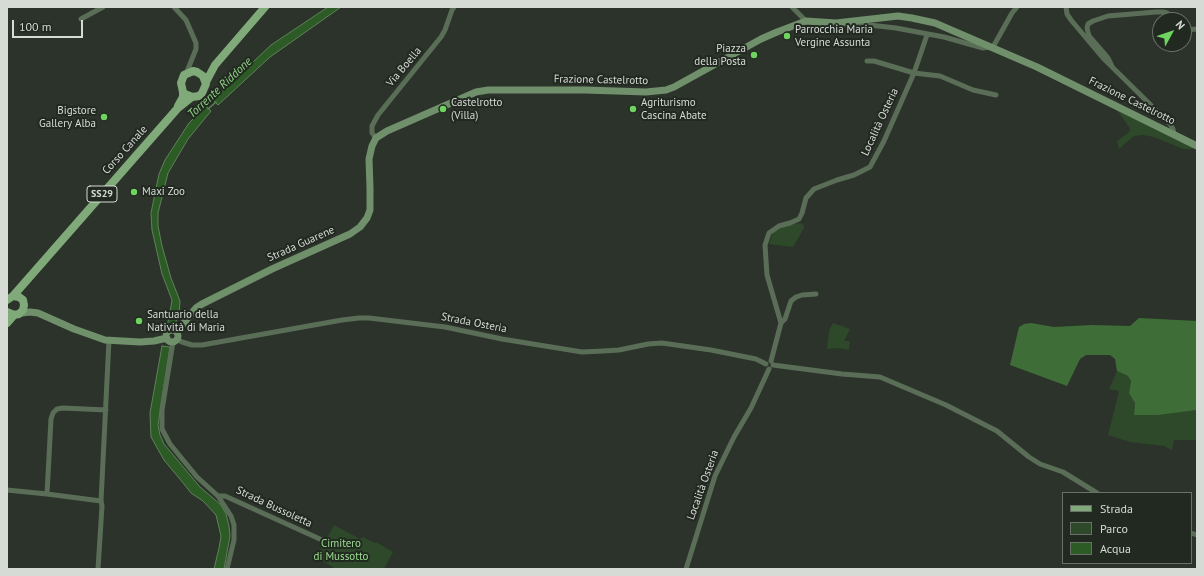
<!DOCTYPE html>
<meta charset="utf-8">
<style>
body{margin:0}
#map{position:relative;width:1204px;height:576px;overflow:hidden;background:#2c332b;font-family:"PT Sans",sans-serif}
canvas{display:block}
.frame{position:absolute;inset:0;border:8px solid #d6dbd6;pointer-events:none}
.legend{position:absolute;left:1062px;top:492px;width:130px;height:72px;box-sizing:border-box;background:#222921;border:1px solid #6a7069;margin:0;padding:5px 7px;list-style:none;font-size:12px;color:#d6dbd6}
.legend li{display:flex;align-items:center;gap:8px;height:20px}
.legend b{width:20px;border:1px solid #6a7069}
.north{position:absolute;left:1152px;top:12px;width:40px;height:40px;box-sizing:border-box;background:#222921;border:1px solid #6a7069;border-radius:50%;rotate:50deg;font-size:11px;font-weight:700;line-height:16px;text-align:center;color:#d6dbd6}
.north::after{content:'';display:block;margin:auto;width:14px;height:18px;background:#6fd360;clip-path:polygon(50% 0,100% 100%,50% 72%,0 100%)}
.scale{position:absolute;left:12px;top:20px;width:71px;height:18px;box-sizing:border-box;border:2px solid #d6dbd6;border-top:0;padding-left:5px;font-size:12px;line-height:14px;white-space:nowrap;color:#d6dbd6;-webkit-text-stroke:3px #222921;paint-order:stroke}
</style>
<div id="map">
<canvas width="1204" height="576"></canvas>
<div class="frame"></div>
<ul class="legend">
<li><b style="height:5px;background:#81aa7a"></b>Strada</li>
<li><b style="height:11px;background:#2d4929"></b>Parco</li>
<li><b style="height:11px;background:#2d5b26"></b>Acqua</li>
</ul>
<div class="north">N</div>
<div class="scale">100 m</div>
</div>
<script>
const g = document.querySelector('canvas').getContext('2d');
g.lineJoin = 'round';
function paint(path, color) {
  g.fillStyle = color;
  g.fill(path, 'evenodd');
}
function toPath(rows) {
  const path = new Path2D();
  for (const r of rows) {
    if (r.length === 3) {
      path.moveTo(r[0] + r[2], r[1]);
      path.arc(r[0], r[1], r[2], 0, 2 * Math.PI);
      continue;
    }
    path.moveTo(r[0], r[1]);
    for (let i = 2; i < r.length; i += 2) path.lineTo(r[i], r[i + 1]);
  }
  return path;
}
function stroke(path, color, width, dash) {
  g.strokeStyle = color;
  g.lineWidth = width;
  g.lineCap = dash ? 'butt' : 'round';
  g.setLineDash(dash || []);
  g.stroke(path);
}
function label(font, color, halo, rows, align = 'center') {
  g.font = font + ' "PT Sans",sans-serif';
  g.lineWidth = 4;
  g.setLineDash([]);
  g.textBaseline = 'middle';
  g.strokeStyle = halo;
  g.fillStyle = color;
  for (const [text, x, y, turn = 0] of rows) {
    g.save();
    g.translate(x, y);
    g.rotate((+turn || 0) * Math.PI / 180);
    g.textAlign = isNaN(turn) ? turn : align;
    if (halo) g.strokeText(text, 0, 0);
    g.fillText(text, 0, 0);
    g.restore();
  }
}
paint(toPath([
 [1117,110,1197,149,1183,149,1154,137,1143,135,1134,136,1119,149,1117,141,1128,133,1130,130,1129,127],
 [800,223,804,225,804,228,793,247,769,244,772,235,775,231,785,226],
 [833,323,850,329,844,341,850,341,849,350,839,348,827,349,829,331],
 [1117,371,1128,376,1131,381,1129,393,1135,403,1134,415,1159,415,1197,410,1197,440,1174,440,1172,450,1164,446,1130,442,1108,435,1119,391,1109,389],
 [334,525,360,539,363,537,375,543,376,542,393,552,384,569,332,569,333,567,316,558]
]), '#2d4929');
paint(toPath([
 [1139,318,1197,321,1197,410,1159,415,1134,415,1135,403,1129,393,1131,381,1128,376,1117,371,1115,359,1110,355,1086,355,1080,359,1067,386,1010,365,1019,327,1024,324,1031,323,1054,327,1092,325,1130,326]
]), '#3e6d37');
const water = toPath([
 [328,7,341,7,270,57,218,105,213,100,271,45,328,7],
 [206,106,211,111,188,139,168,173,158,213,158,226,162,246,171,278,180,301,179,314,174,327,167,325,169,318,172,300,162,274,152,230,151,213,159,174,165,160,189,123,206,106],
 [162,346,170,347,158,425,160,435,164,444,200,487,221,505,226,514,229,526,230,536,224,569,214,569,219,548,221,536,216,515,203,501,191,493,184,484,164,460,151,437,150,413,162,346]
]);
paint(water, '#2d5b26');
stroke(water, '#60815b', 1);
stroke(toPath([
 [208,109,216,102]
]), '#60815b', 1.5);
stroke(toPath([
 [174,7,186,20,196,43,196,49,186,74],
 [792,7,806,21],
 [1066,7,1067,14,1071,20,1103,58,1170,124,1173,129,1174,135],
 [81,19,103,7],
 [844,23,850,27,869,25,896,28,944,37,983,48,989,47],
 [1184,30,1197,29],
 [993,47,1012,13,1017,7],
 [867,61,874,61,914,73,940,76,973,90,996,95],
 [1112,66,1108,58,1089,36,1087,28,1088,24,1093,21,1108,16,1156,12,1163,12,1167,13,1173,20],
 [376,138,372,133,372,126,378,115,441,37,445,30,452,10,454,7],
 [781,323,785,319,791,301,796,297,802,295,816,294],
 [178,340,182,342,192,345,202,345,342,320,359,318,369,318,445,327,502,339,582,352,603,351,619,350,648,344,662,343,711,350,756,359,766,364],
 [173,342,162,410,162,429,170,444,197,477,218,496,231,516,234,525,234,540,227,569],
 [771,361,781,323,767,275,765,245,769,233,779,226,790,223,799,219,802,213,806,198,814,189,837,180,854,175,870,167,884,141,914,73,927,35],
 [773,365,842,374,880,377,946,405,997,431,1029,457,1040,464,1063,472,1097,493],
 [7,490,47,494,101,501],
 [47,494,51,419,53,413,57,409,63,408,106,410],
 [218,496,225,496,322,540],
 [1191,533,1197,535],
 [98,569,102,506,101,501,109,340],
 [686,569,715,476,734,437,751,408,769,369]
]), '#5a6e57', 5);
stroke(toPath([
 [22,313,30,312,38,313,74,329,105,340,140,342,154,341,167,338],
 [172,336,6],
 [177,332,190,315,196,308,202,304,272,269,350,234,360,227,367,218,370,210,370,188,369,159,372,146,376,138,387,131,476,92,488,90,585,90,646,92,666,90,674,87,761,39,777,32,806,21,836,23,898,16,912,18,935,23,1037,67,1197,146]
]), '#70906b', 7);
stroke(toPath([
 [206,82,215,65,265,7],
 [178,106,183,97,183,92,181,83,184,75,193,71,197,72,203,76,206,84,202,93,199,96,192,97,185,94,183,92],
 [13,296,177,109,192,97],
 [7,300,13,296,19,297,23,300,24,305,23,310,19,314,14,315,7,312],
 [7,323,14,315]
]), '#81aa7a', 8);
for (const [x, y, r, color] of [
 [787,36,4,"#6fd360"],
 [754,55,4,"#6fd360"],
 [443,109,4,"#6fd360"],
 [633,109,4,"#6fd360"],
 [104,117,4,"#6fd360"],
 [134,192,4,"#6fd360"],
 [139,321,4,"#6fd360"]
]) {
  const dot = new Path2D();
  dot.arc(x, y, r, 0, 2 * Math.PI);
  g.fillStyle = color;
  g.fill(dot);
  stroke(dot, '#222921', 1.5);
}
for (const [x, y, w] of [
 [102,194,30]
]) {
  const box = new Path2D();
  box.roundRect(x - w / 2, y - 8, w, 16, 3);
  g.fillStyle = '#222921';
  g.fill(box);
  stroke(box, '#d6dbd6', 1);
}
label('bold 10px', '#d6dbd6', null, [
 ["SS29",102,194]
]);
label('11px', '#d6dbd6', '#222921', [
 ["Parrocchia Maria",795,30],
 ["Vergine Assunta",795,43],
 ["Piazza",746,49,"right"],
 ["della Posta",746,62,"right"],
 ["Castelrotto",451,103],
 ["(Villa)",451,116],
 ["Agriturismo",641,103],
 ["Cascina Abate",641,116],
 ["Bigstore",96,111,"right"],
 ["Gallery Alba",96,124,"right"],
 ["Maxi Zoo",142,192],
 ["Santuario della",147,315],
 ["Natività di Maria",147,328]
], 'left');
label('11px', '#d6dbd6', '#222921', [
 ["Via Boella",404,67,-50],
 ["Frazione Castelrotto",601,80,1],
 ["Frazione Castelrotto",1132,101,26],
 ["Località Osteria",880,122,-65],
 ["Corso Canale",125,150,-48],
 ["Strada Guarene",301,244,-24],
 ["Strada Osteria",474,323,11],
 ["Località Osteria",703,485,-70],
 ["Strada Bussoletta",274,507,25]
]);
label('11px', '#9ade8f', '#222921', [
 ["Cimitero",341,544],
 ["di Mussotto",341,557]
]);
label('italic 12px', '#90d385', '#222921', [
 ["Torrente Riddone",220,88,-43]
]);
</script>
